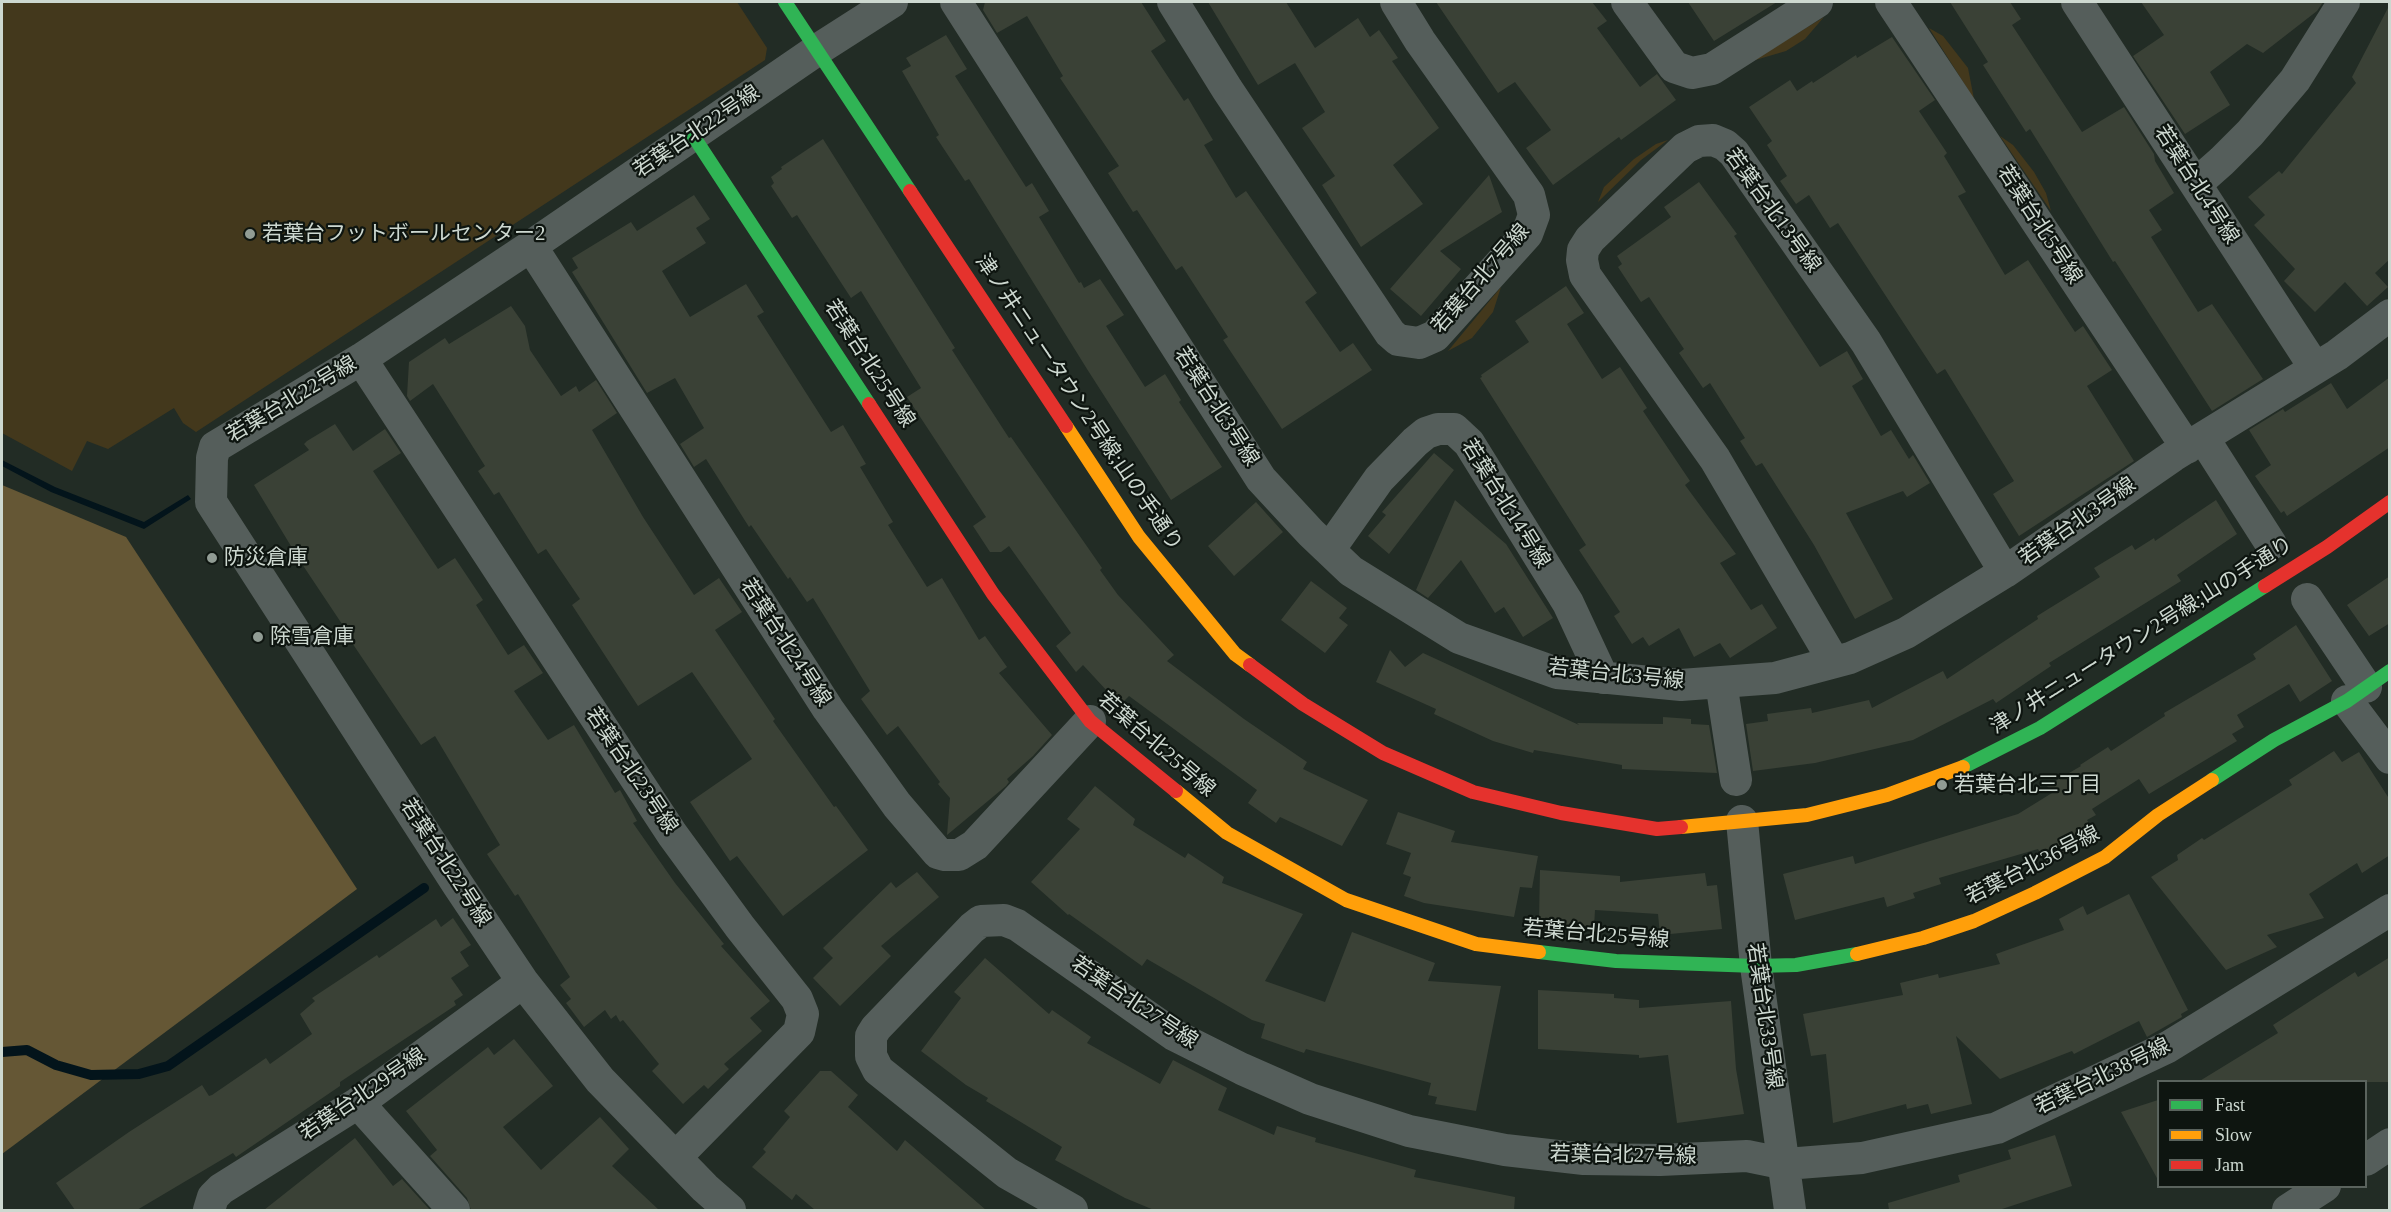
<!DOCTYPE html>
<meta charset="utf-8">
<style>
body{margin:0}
#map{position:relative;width:2391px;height:1212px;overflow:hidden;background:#222c25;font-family:"Times New Roman",serif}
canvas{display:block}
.frame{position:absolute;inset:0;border:3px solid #cdd8d0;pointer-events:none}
.legend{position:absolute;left:2157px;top:1080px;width:210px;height:108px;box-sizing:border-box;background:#0e1510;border:2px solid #5a635d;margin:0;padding:8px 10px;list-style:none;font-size:18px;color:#cdd8d0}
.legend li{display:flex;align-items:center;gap:12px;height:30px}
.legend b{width:30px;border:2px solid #5a635d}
</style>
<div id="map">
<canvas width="2391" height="1212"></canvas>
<div class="frame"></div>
<ul class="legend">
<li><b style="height:8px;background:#30b455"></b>Fast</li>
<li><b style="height:8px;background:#ff9f0a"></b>Slow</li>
<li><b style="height:8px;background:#e5322d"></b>Jam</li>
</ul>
</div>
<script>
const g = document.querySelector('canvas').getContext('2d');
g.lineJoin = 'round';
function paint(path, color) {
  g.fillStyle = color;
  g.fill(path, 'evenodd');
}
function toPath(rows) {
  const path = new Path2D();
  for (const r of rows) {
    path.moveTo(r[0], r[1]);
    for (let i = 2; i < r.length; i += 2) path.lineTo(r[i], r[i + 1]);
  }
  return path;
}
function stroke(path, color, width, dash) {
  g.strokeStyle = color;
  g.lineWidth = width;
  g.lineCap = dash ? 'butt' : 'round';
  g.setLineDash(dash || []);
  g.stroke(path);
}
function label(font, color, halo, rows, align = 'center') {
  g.font = font + ' "Times New Roman","Noto Sans JP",serif';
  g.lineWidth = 4.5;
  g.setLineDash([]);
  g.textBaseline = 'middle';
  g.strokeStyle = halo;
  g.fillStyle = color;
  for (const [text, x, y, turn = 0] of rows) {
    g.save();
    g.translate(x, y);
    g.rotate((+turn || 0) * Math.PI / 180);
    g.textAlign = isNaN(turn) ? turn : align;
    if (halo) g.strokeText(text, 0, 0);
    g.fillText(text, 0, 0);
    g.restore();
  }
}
paint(toPath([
 [2,2,737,2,767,48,765,60,196,432,183,423,174,408,108,449,87,441,72,471,2,433],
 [1824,17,1805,39,1786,51,1752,61],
 [1929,28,1943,36,1968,68,1974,99],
 [2000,136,2013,145,2034,172,2046,193,2051,211],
 [1668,140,1641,160,1598,202,1604,187,1634,159,1656,144],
 [1501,287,1493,312,1472,338,1448,351]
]), '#43381c');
paint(toPath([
 [2,485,126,537,357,889,2,1154]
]), '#655735');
paint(toPath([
 [2,460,55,487,144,522,188,495,191,499,144,529,51,492,2,466]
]), '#03141b');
stroke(toPath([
 [2,1052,27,1050,56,1065,91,1075,139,1074,168,1066,424,888]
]), '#03141b', 10);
paint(toPath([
 [985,2,1141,2,1166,41,1151,51,1184,101,1188,98,1213,140,1204,145,1236,198,1246,191,1317,293,1305,302,1340,352,1353,343,1372,370,1282,429,1223,340,1228,337,1182,266,1176,270,1137,210,1133,212,1108,173,1119,166,1060,78,1063,76,1027,16,997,33,983,10],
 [1208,2,1286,2,1315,48,1358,18,1370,37,1379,30,1398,58,1392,61,1439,128,1393,165,1423,204,1361,247,1322,185,1335,176,1302,128,1325,112,1322,107,1295,63,1258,85],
 [1436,2,1592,2,1607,21,1597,28,1640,87,1657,74,1676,100,1621,140,1619,137,1553,185,1526,148,1551,130,1515,82,1498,93],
 [1688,2,1777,2,1714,41],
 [1950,2,2010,2,2021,19,2012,25,2082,132,2124,107,2154,154,2155,161,2174,193,2149,210,2162,230,2151,237,2198,312,2212,304,2263,379,2212,411,2115,261,2113,262,2030,129,2026,132,1983,65,1988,62],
 [2141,2,2323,2,2317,11,2263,53,2247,44,2210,72,2230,105,2185,134,2133,56,2164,35],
 [2390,4,2390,259,2375,273,2388,287,2367,306,2345,282,2315,312,2284,281,2295,269,2254,225,2265,215,2248,197,2279,171,2282,174,2356,83,2352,77],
 [946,35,967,69,955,76,1026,187,1032,183,1049,211,1039,217,1079,283,1081,282,1084,288,1100,279,1124,315,1106,326,1145,387,1165,374,1181,400,1179,402,1222,467,1171,500,1087,369,969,179,965,181,936,137,939,135,902,71,911,66,906,58],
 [1892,37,1935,100,1919,111,1947,153,1944,156,1966,192,1958,196,2005,275,2028,260,2075,332,2083,326,2112,370,2087,386,2134,461,2019,536,1993,494,2014,481,1945,369,1937,374,1838,223,1830,228,1809,195,1796,204,1780,181,1787,176,1767,145,1772,141,1749,107,1790,80,1797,91,1812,81,1813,83,1856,55,1857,58],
 [823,139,955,348,952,350,1009,438,1011,437,1102,568,1100,570,1118,595,1174,655,1167,661,1244,719,1307,762,1303,769,1368,800,1342,846,1280,817,1276,823,1248,803,1257,790,1129,696,1120,705,1083,665,1076,672,1056,646,1071,633,1009,546,1001,552,990,552,973,526,986,517,907,397,921,388,861,291,851,298,797,215,792,218,771,186,774,183,771,177,782,169,781,167],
 [1489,175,1502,212,1440,251,1461,269,1421,316,1390,289],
 [1699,182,1737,234,1734,236,1820,367,1847,351,1863,379,1852,386,1881,436,1891,430,1909,459,1913,455,1930,483,1907,497,1903,491,1846,513,1893,599,1855,619,1814,545,1762,463,1756,466,1740,441,1745,438,1710,383,1703,388,1679,353,1684,349,1649,297,1641,302,1618,267,1622,264,1617,256,1671,217,1664,207],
 [694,195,710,219,696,228,706,243,662,271,690,317,746,284,764,312,757,316,831,432,843,425,866,464,860,467,893,522,888,525,927,587,942,578,979,640,985,636,1007,667,999,673,1052,735,1033,756,1007,779,1009,782,1006,786,947,835,950,798,938,784,940,782,898,726,887,735,861,699,870,691,813,598,807,602,790,577,788,579,751,525,749,527,706,459,694,467,680,444,704,428,675,378,647,393,572,272,578,268,572,258,631,222,637,231],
 [1566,286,1584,313,1567,324,1602,379,1620,367,1647,408,1643,411,1690,481,1685,485,1736,554,1720,563,1751,610,1762,604,1777,628,1730,658,1720,643,1694,657,1679,628,1649,646,1643,637,1632,644,1614,616,1620,612,1579,550,1586,545,1480,378,1482,377,1481,375,1529,342,1515,321],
 [511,306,525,326,530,350,561,396,576,386,579,392,596,380,617,413,592,430,643,517,694,595,719,578,742,612,715,630,775,719,773,721,834,807,836,806,868,850,783,916,737,856,730,861,690,802,752,759,692,672,638,706,572,605,580,599,546,549,538,554,499,492,494,495,478,471,485,466,433,384,410,401,407,396,409,362,445,338,449,344],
 [2390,377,2390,447,2287,516,2284,511,2281,513,2255,476,2271,465,2249,430,2283,409,2285,412,2331,383,2347,409],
 [335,424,353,451,385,429,401,453,373,471,438,569,455,558,483,600,476,605,508,655,524,645,543,673,514,691,548,740,574,725,615,793,620,790,637,821,633,823,675,883,724,944,721,946,770,1001,750,1018,762,1031,724,1064,729,1069,708,1089,704,1085,683,1104,652,1071,659,1064,623,1020,620,1022,616,1015,611,1019,605,1010,584,1027,566,1003,571,999,560,985,570,977,518,894,515,896,487,854,500,845,435,736,421,745,342,628,344,627,300,561,254,485,309,450,304,444,307,441],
 [1434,453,1454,470,1389,554,1368,536,1386,515,1382,512],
 [1455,500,1506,544,1553,618,1523,637,1504,607,1495,613,1461,560,1428,598,1416,590],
 [2216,500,2237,534,2177,575,2181,581,2049,663,2051,666,1996,703,1993,699,1913,740,1815,763,1753,771,1746,724,1768,721,1767,714,1811,708,1812,713,1869,700,1872,708,1943,671,1947,679,2038,619,2037,616,2100,577,2094,568,2132,545,2135,550,2154,538,2155,541],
 [1256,502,1283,532,1234,576,1208,546],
 [2390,576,2390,623,2369,636,2347,605],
 [1311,581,1347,608,1339,618,1348,625,1325,653,1281,620],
 [2296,625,2332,681,2300,702,2289,684,2237,715,2244,727,2232,734,2237,741,2149,794,2139,779,2092,809,2096,815,2087,820,2096,834,2046,864,2038,849,1939,878,1941,884,1913,893,1915,898,1887,907,1884,897,1795,920,1783,874,1853,856,1855,864,2018,814,2052,793,2047,786,2081,766,2080,765,2108,747,2111,751,2165,716,2164,713,2256,659,2253,654],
 [1390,650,1405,667,1423,653,1579,725,1577,723,1663,724,1663,717,1691,719,1691,724,1709,725,1717,773,1622,769,1622,765,1534,750,1533,753,1493,741,1434,714,1436,709,1376,682],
 [2334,751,2342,762,2359,752,2390,800,2390,855,2362,873,2357,863,2309,894,2324,918,2267,935,2277,947,2226,970,2151,877,2178,860,2177,855,2202,838,2204,840,2292,785,2289,780],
 [1095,786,1135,819,1133,825,1185,858,1188,853,1224,877,1222,883,1303,914,1265,981,1325,1002,1352,932,1435,963,1428,981,1501,986,1476,1111,1435,1104,1437,1097,1428,1095,1431,1083,1306,1049,1304,1053,1261,1038,1265,1024,1252,1020,1147,959,1142,966,1069,914,1068,915,1031,882,1080,829,1067,819],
 [1398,812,1455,831,1451,842,1538,856,1532,888,1520,887,1514,917,1424,903,1404,896,1411,877,1403,874,1411,853,1386,844],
 [1540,870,1620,876,1620,882,1705,873,1707,886,1717,885,1722,929,1660,935,1658,914,1595,910,1594,927,1551,924,1551,922,1539,921],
 [917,872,939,897,881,946,891,956,840,1006,813,978,833,958,823,948,891,882,896,888],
 [2129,894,2188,1010,2181,1014,2182,1017,2147,1037,2139,1021,2074,1054,2072,1051,2000,1079,1956,1036,1972,1104,1931,1114,1928,1104,1907,1109,1906,1104,1833,1123,1826,1054,1811,1056,1803,1014,1903,995,1900,983,1938,974,1939,978,2000,964,1996,954,2064,930,2059,919,2083,906,2087,915],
 [453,918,471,945,460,952,469,966,451,978,463,995,454,1001,456,1005,340,1082,340,1086,236,1157,233,1153,137,1210,75,1210,56,1183,129,1132,202,1085,209,1096,212,1095,266,1058,270,1064,312,1034,300,1014,315,1001,312,998,377,955,379,958,436,919,441,927],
 [2390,957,2390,1082,2198,1082,2278,1033,2273,1025,2355,972,2358,977],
 [985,958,1049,1014,1052,1010,1091,1037,1087,1043,1160,1084,1173,1060,1227,1088,1218,1110,1274,1135,1277,1126,1316,1138,1315,1142,1416,1170,1414,1177,1515,1197,1514,1210,1154,1210,1125,1198,1055,1160,1062,1147,986,1101,988,1098,966,1085,921,1051,961,998,954,992],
 [1538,990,1614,994,1614,998,1639,1000,1639,1008,1731,1001,1736,1069,1744,1114,1677,1123,1668,1055,1639,1058,1639,1055,1538,1049],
 [514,1039,553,1086,503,1127,541,1170,600,1117,629,1149,612,1166,659,1210,471,1210,467,1198,430,1156,437,1150,406,1111,488,1047,494,1055],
 [820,1071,831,1071,858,1095,848,1107,897,1151,905,1140,986,1210,815,1210,796,1194,792,1200,752,1167,766,1152,763,1149,790,1117,784,1111],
 [2158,1100,2158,1180,2121,1112],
 [2055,1135,2072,1186,1999,1210,1889,1210,1888,1203,1960,1182,1958,1175,2011,1159,2008,1150],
 [355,1138,393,1186,402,1179,430,1210,264,1210]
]), '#3a4136');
stroke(toPath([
 [956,2,1261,479,1311,533,1351,571,1459,638,1557,673,1681,685,1775,678,1850,658,1906,633,2005,572,2173,456,2337,355,2390,315],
 [1173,2,1227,89,1390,333,1398,340,1419,343,1435,336,1527,234,1534,215,1529,195,1420,41,1396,2],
 [1627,2,1674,67,1692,73,1712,69,1817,2],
 [1891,2,2187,448],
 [2077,2,2315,368],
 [2196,184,2222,161,2250,133,2295,80,2344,2],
 [531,246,828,709,897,805,938,853,945,855,959,855,975,845,1090,721],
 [361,359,672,834,740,927,797,999,803,1014,799,1032,676,1157],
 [2204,439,2271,544],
 [1329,550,1379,479,1415,442,1426,433,1438,429,1454,429,1469,443,1568,603,1603,678],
 [2307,599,2366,687],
 [1834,662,1715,459,1585,275,1582,260,1583,250,1590,239,1685,148,1699,141,1713,140,1725,145,1734,153,1866,342,2005,572],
 [1721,682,1736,780],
 [2347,701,2390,758],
 [1742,821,1756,966,1790,1210],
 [358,1103,454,1210],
 [2366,1160,2390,1144],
 [209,1210,213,1197,221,1189,358,1103,523,982],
 [730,1210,705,1188,600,1080,523,982,458,885,211,502,212,458,215,447,361,359,531,246,817,50,892,2],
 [1072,1210,1007,1173,878,1070,871,1056,871,1036,876,1028,972,928,981,921,1004,920,1017,925,1174,1035,1242,1069,1310,1099,1409,1131,1505,1150,1584,1159,1660,1160,1747,1156,1786,1164,1862,1158,1997,1128,2168,1047,2390,910],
 [2288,1210,2325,1186]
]), '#555e5b', 32);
stroke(toPath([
 [785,2,910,191],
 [692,134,869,404],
 [1963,767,2040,728,2265,586],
 [2212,780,2274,740,2347,701,2390,671],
 [1539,952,1616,961,1756,966,1796,965,1857,954]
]), '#30b455', 14);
stroke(toPath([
 [1066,426,1139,537,1235,654,1250,665],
 [1176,791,1227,833,1346,900,1476,944,1539,952],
 [1681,827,1807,815,1887,795,1963,767],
 [1857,954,1923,938,1974,921,2035,893,2105,857,2158,815,2212,780]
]), '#ff9f0a', 14);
stroke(toPath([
 [910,191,1066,426],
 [869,404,993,594,1090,721,1176,791],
 [2265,586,2327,547,2390,502],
 [1250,665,1303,704,1383,753,1473,792,1561,813,1657,829,1681,827]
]), '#e5322d', 14);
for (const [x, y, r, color] of [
 [250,234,6,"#919c94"],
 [212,558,6,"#919c94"],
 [258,637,6,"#919c94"],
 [1942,785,6,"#919c94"]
]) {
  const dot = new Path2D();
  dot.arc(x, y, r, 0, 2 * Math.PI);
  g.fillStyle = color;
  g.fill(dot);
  stroke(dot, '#0e1510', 2);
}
label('21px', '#cdd8d0', '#0e1510', [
 ["若葉台北22号線",697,132,-34],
 ["若葉台北4号線",2196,185,57],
 ["若葉台北13号線",1772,211,54],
 ["若葉台北5号線",2039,225,57],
 ["若葉台北7号線",1481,279,-49],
 ["若葉台北25号線",869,364,57],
 ["若葉台北22号線",292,400,-31],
 ["津ノ井ニュータウン2号線;山の手通り",1078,403,56],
 ["若葉台北3号線",1216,407,57],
 ["若葉台北14号線",1505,504,58],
 ["若葉台北3号線",2078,522,-35],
 ["津ノ井ニュータウン2号線;山の手通り",2142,636,-32],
 ["若葉台北24号線",785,643,57],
 ["若葉台北3号線",1616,675,6],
 ["若葉台北25号線",1156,745,41],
 ["若葉台北23号線",631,771,56],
 ["若葉台北22号線",445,863,57],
 ["若葉台北36号線",2033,866,-27],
 ["若葉台北25号線",1596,935,5],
 ["若葉台北27号線",1134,1003,34],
 ["若葉台北33号線",1764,1016,82],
 ["若葉台北38号線",2103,1077,-26],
 ["若葉台北29号線",363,1095,-34],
 ["若葉台北27号線",1623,1156,1]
]);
label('21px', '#cdd8d0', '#0e1510', [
 ["若葉台フットボールセンター2",262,234],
 ["防災倉庫",224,558],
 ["除雪倉庫",270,637],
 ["若葉台北三丁目",1954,785]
], 'left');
</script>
